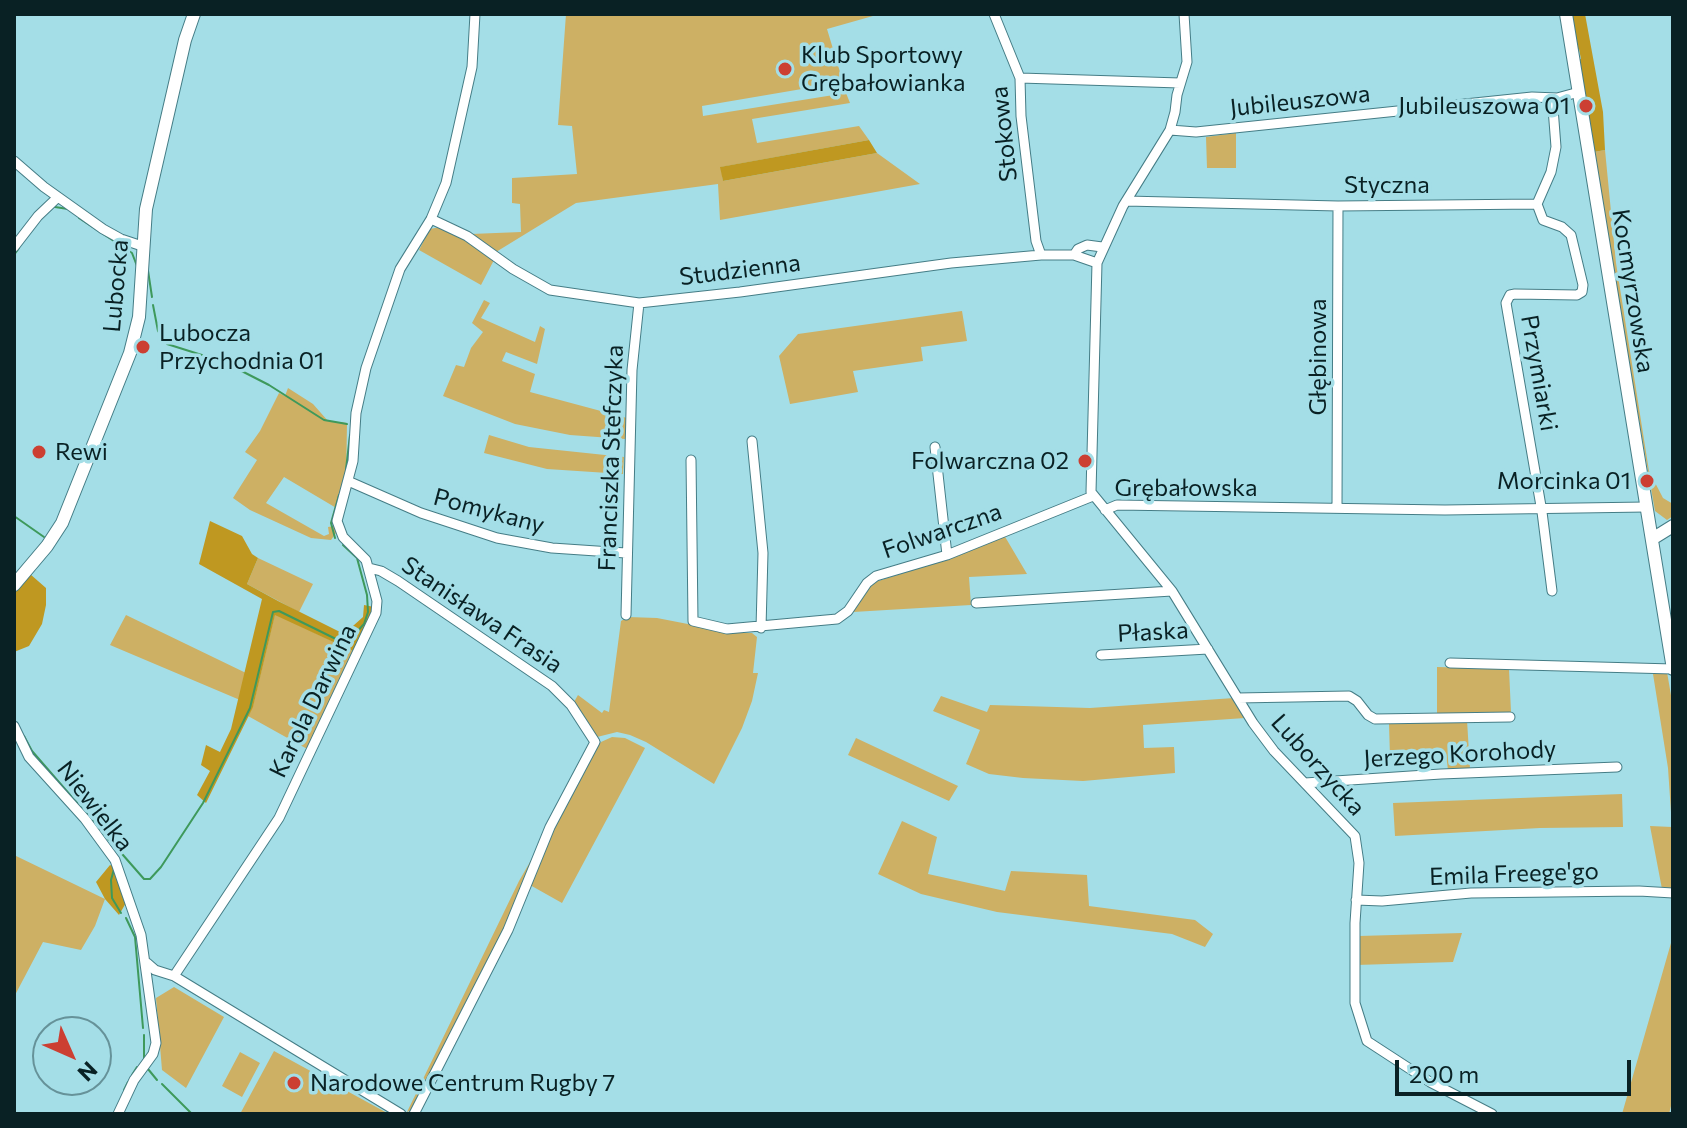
<!DOCTYPE html>
<meta charset="utf-8">
<style>
body{margin:0}
#map{position:relative;width:1687px;height:1128px;overflow:hidden;background:#a4dee7;font-family:Commissioner,sans-serif}
canvas{display:block}
.frame{position:absolute;inset:0;border:16px solid #092124;pointer-events:none}
.north{position:absolute;left:32px;top:1016px;width:80px;height:80px;box-sizing:border-box;background:#a4dee7;border:2px solid #669299;border-radius:50%;rotate:135deg;font-size:22px;font-weight:700;line-height:32px;text-align:center;color:#092124}
.north::after{content:'';display:block;margin:auto;width:28px;height:36px;background:#cc3f32;clip-path:polygon(50% 0,100% 100%,50% 72%,0 100%)}
.scale{position:absolute;left:1395px;top:1060px;width:236px;height:36px;box-sizing:border-box;border:4px solid #092124;border-top:0;padding-left:10px;font-size:24px;line-height:28px;white-space:nowrap;color:#092124;-webkit-text-stroke:6px #a4dee7;paint-order:stroke}
</style>
<div id="map">
<canvas width="1687" height="1128"></canvas>
<div class="frame"></div>
<div class="north">N</div>
<div class="scale">200 m</div>
</div>
<script>
const g = document.querySelector('canvas').getContext('2d');
g.lineJoin = 'round';
function paint(path, color) {
  g.fillStyle = color;
  g.fill(path, 'evenodd');
}
function toPath(rows) {
  const path = new Path2D();
  for (const r of rows) {
    path.moveTo(r[0], r[1]);
    for (let i = 2; i < r.length; i += 2) path.lineTo(r[i], r[i + 1]);
  }
  return path;
}
function stroke(path, color, width, dash) {
  g.strokeStyle = color;
  g.lineWidth = width;
  g.lineCap = dash ? 'butt' : 'round';
  g.setLineDash(dash || []);
  g.stroke(path);
}
function label(font, color, halo, rows, align = 'center') {
  g.font = font + ' Commissioner,sans-serif';
  g.lineWidth = 7;
  g.setLineDash([]);
  g.textBaseline = 'middle';
  g.strokeStyle = halo;
  g.fillStyle = color;
  for (const [text, x, y, turn = 0] of rows) {
    g.save();
    g.translate(x, y);
    g.rotate((+turn || 0) * Math.PI / 180);
    g.textAlign = isNaN(turn) ? turn : align;
    if (halo) g.strokeText(text, 0, 0);
    g.fillText(text, 0, 0);
    g.restore();
  }
}
paint(toPath([
 [566,14,880,14,827,29,843,82,702,106,703,116,846,93,850,103,752,119,757,143,859,126,869,140,721,167,723,181,877,153,920,184,720,220,718,184,576,203,496,252,471,234,521,232,520,204,512,203,512,178,577,174,572,126,558,125],
 [1236,133,1236,168,1207,168,1206,137],
 [1605,150,1616,263,1649,471,1663,498,1673,504,1673,516,1667,520,1655,511,1627,351,1594,152],
 [440,227,457,233,494,260,481,285,419,250,430,229],
 [484,300,490,303,481,318,535,342,540,326,545,329,537,364,506,352,502,361,535,374,530,392,627,418,625,439,570,435,515,424,443,396,456,365,464,367,471,348,483,332,472,323],
 [962,311,967,341,921,347,923,361,853,371,858,392,790,404,779,356,798,334],
 [288,388,313,404,328,421,347,423,346,481,338,509,284,477,266,503,324,536,329,534,328,527,334,526,336,533,331,540,311,538,250,510,233,498,257,460,245,452,260,431,279,393,285,396],
 [489,435,529,447,624,457,623,474,547,469,484,453],
 [1004,535,1027,574,969,577,971,605,853,612,872,583,950,558],
 [258,558,313,584,299,612,247,584],
 [275,614,355,652,309,750,248,716,253,706],
 [126,615,246,673,240,700,110,645],
 [628,617,657,618,734,633,752,633,757,637,753,673,758,673,752,701,742,728,714,784,646,742,630,735,617,732,597,737,574,702,578,695,602,713,604,710,609,712,621,621],
 [1437,667,1509,669,1511,712,1437,714],
 [1667,672,1673,707,1673,890,1662,889,1650,826,1672,827,1668,768,1653,674],
 [941,696,987,712,990,705,1090,708,1234,698,1245,718,1143,725,1144,748,1174,747,1175,773,1083,781,1023,778,989,774,966,764,980,730,933,711],
 [1467,720,1470,769,1448,770,1446,754,1390,757,1389,724],
 [612,737,625,738,645,748,562,903,530,885,551,835,594,751,601,742],
 [856,738,958,786,949,801,848,755],
 [1622,794,1623,827,1540,828,1395,836,1393,803],
 [902,821,937,837,928,874,1005,891,1011,871,1087,875,1089,906,1195,920,1213,934,1205,947,1172,934,997,912,921,894,878,874],
 [544,838,517,905,412,1110,407,1112,519,881],
 [14,855,105,899,95,926,81,950,43,942,14,997],
 [1462,933,1453,962,1356,965,1359,936],
 [1673,936,1673,1098,1669,1114,1622,1114],
 [174,987,224,1017,186,1088,162,1070,156,998],
 [274,1051,389,1114,240,1114],
 [240,1052,260,1063,242,1097,222,1086]
]), '#cdb064');
paint(toPath([
 [1571,14,1585,14,1603,112,1605,150,1594,152,1578,60,1581,59,1579,49,1576,49],
 [869,140,877,153,723,181,720,167],
 [210,521,242,536,252,554,258,558,247,584,278,601,344,634,363,617,364,605,374,607,355,652,275,615,253,707,206,803,197,795,210,771,201,765,206,745,220,752,231,729,262,599,199,564],
 [30,574,46,588,46,605,42,624,29,646,14,652,14,593],
 [110,865,115,867,127,901,119,915,105,899,96,882]
]), '#bf9821');
stroke(toPath([
 [55,207,68,209],
 [79,218,132,253,137,266],
 [14,255,19,248],
 [147,264,152,297],
 [153,305,158,331,167,344,224,362,269,385,324,420,347,424],
 [346,469,350,435],
 [14,516,44,537],
 [335,538,331,523,339,495],
 [21,736,24,736,32,751,110,841],
 [116,847,144,879,150,879,161,867,203,803,250,708,273,612,279,611,342,642,354,635,364,624,368,612,367,595,357,558,343,545],
 [114,869,111,880,112,898,121,913],
 [126,918,135,937,143,1028],
 [144,1035,144,1059],
 [148,1069,157,1080],
 [132,1075,137,1067],
 [162,1084,192,1114],
 [124,1090,128,1082]
]), '#3e995b', 2);
const street = toPath([
 [994,14,1020,78,1021,116,1036,241,1041,255],
 [1184,14,1187,62,1177,95,1175,112,1170,130,1123,206,1097,263,1091,492,1172,591,1253,723,1274,751,1355,836,1359,863,1355,923,1355,1003,1367,1041,1430,1082,1492,1114],
 [1020,78,1180,83],
 [1170,130,1196,132,1532,97,1557,98,1579,92],
 [14,161,44,187,103,229,121,239,142,246],
 [1126,201,1338,206,1537,204,1551,172,1556,147,1553,108,1557,98],
 [1537,204,1543,220,1562,227,1571,235,1583,285,1582,292,1577,295,1515,294,1510,295,1506,303,1542,512,1552,591],
 [431,219,467,236,513,269,550,290,639,303,740,292,951,263,1041,255,1074,255,1097,263],
 [14,247,38,216,58,197],
 [1074,255,1078,249,1087,245,1102,247],
 [752,441,763,553,761,628],
 [935,447,947,555],
 [691,460,693,621,727,629,837,619,848,611,867,583,876,576,947,555,1093,496],
 [348,481,421,513,497,538,552,548,626,553],
 [1337,508,1338,206],
 [1105,510,1117,505,1445,510,1646,507],
 [369,568,381,571,398,581,552,686,571,705,595,742,550,827,508,930,414,1114],
 [976,603,1172,591],
 [626,615,632,370,639,303],
 [1101,655,1208,649],
 [1450,663,1673,669],
 [1238,698,1349,696,1357,701,1368,715,1375,719,1510,717],
 [14,726,29,757,85,819,115,860,141,935,156,1043,153,1054,134,1080,118,1114],
 [1305,783,1441,774,1617,767],
 [1356,900,1382,901,1471,893,1639,891,1673,893],
 [147,963,155,970,174,976,401,1114],
 [174,976,279,818,376,613,377,601,366,560,343,537,337,521,353,461,356,413,366,368,400,269,431,219,446,183,472,67,475,14]
]);
const secondary = toPath([
 [1566,14,1673,669],
 [1652,539,1673,526],
 [14,585,47,546,62,523,130,353,139,317,146,209,185,40,194,14]
]);
stroke(street, '#457d86', 11);
stroke(secondary, '#457d86', 14);
stroke(street, '#fff', 9);
stroke(secondary, '#fff', 12);
for (const [x, y, r, color] of [
 [785,69,8,"#cc3f32"],
 [1586,106,8,"#cc3f32"],
 [143,347,8,"#cc3f32"],
 [39,452,8,"#cc3f32"],
 [1085,461,8,"#cc3f32"],
 [1647,481,8,"#cc3f32"],
 [294,1083,8,"#cc3f32"]
]) {
  const dot = new Path2D();
  dot.arc(x, y, r, 0, 2 * Math.PI);
  g.fillStyle = color;
  g.fill(dot);
  stroke(dot, '#a4dee7', 3);
}
label('24px', '#092124', '#a4dee7', [
 ["Klub Sportowy",801,55],
 ["Grębałowianka",801,83],
 ["Jubileuszowa 01",1570,106,"right"],
 ["Lubocza",159,333],
 ["Przychodnia 01",159,361],
 ["Rewi",55,452],
 ["Folwarczna 02",1069,461,"right"],
 ["Morcinka 01",1631,481,"right"],
 ["Narodowe Centrum Rugby 7",310,1083]
], 'left');
label('24px', '#092124', '#a4dee7', [
 ["Jubileuszowa",1300,101,-6],
 ["Stokowa",1004,134,-96],
 ["Styczna",1387,185],
 ["Studzienna",740,270,-7],
 ["Lubocka",116,286,-85],
 ["Kocmyrzowska",1633,291,81],
 ["Głębinowa",1318,357,-90],
 ["Przymiarki",1539,373,80],
 ["Franciszka Stefczyka",611,458,-88],
 ["Grębałowska",1186,488],
 ["Pomykany",489,511,15],
 ["Folwarczna",942,531,-19],
 ["Stanisława Frasia",482,615,34],
 ["Płaska",1153,632,-3],
 ["Karola Darwina",313,701,-64],
 ["Jerzego Korohody",1460,754,-3],
 ["Luborzycka",1318,765,48],
 ["Niewielka",95,806,52],
 ["Emila Freege'go",1514,874,-2]
]);
</script>
